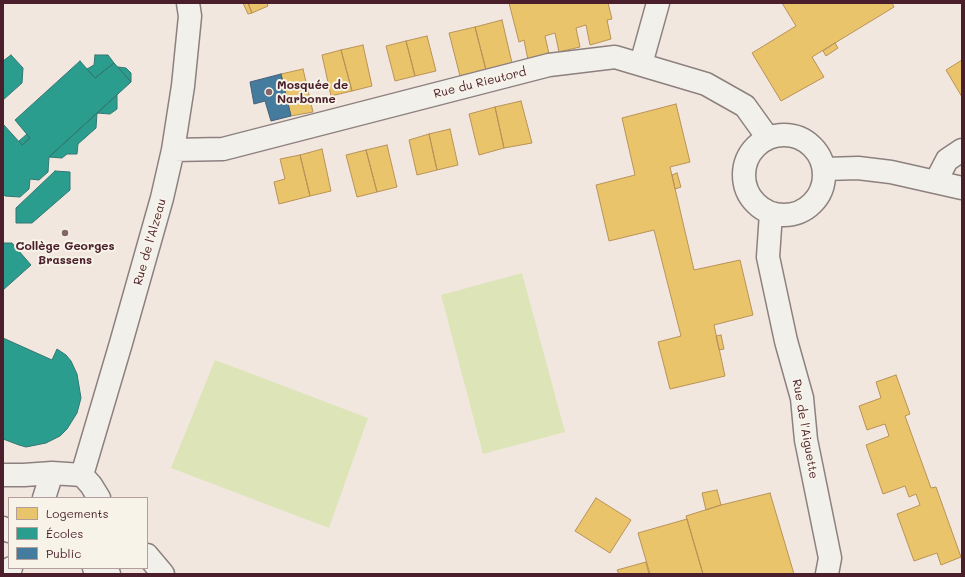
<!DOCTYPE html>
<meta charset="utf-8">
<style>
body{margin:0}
#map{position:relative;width:965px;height:577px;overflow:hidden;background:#f1e7df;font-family:Mali,sans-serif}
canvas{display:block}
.frame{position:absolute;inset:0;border:4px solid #4a1f2b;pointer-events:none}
.legend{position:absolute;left:8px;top:497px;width:140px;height:72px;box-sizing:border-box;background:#f7f3e8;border:1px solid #b29e9c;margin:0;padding:5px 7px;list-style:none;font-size:12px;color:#4a1f2b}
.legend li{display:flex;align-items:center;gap:8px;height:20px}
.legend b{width:20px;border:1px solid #b29e9c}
</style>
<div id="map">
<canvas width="965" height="577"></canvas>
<div class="frame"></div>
<ul class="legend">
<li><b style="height:11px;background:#e9c46a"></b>Logements</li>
<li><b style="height:11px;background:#2a9d8f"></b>Écoles</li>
<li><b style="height:11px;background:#457b9d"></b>Public</li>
</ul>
</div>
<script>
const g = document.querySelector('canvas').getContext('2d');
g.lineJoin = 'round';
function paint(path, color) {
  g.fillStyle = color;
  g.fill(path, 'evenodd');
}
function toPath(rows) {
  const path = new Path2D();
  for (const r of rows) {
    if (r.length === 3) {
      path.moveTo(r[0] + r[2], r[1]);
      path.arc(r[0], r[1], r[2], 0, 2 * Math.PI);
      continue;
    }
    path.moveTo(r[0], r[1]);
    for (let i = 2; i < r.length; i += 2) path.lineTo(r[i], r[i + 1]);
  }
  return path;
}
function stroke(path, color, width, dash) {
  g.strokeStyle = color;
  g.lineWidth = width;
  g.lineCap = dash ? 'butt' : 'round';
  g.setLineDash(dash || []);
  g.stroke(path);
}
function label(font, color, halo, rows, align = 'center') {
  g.font = font + ' Mali,sans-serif';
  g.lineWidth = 4;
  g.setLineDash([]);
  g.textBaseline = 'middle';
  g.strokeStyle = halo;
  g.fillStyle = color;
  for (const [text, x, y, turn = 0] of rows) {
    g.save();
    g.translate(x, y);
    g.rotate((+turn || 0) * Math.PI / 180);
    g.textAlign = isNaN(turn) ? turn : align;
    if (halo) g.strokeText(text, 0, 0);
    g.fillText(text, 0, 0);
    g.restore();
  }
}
paint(toPath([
 [522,273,565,432,483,454,441,295],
 [215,360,368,418,329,528,171,468]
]), '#dde5b8');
const homes = toPath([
 [243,3,248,3,252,13,248,14,243,3],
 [248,3,267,3,268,6,252,13,248,3],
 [509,3,608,3,612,19,607,20,611,39,590,45,586,25,576,28,580,47,559,52,555,33,545,36,549,54,528,60,524,40,519,42,509,3],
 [782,3,892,3,894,7,812,57,824,77,781,101,752,53,796,26,782,3],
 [502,20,512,63,486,70,475,27,502,20],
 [475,27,486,70,460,76,449,33,475,27],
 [427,36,436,71,415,76,406,41,427,36],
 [406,41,415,76,395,81,386,46,406,41],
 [835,43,838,48,826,56,823,51,835,43],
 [363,45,372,86,352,91,341,50,363,45],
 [341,50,352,91,331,96,322,55,341,50],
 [962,60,962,97,946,70,962,60],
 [303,69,313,112,291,116,281,74,303,69],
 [521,101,532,143,504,148,495,107,521,101],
 [676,104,690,162,670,167,694,270,740,260,753,315,714,325,725,376,670,389,658,342,681,336,654,230,609,241,596,185,635,175,622,118,676,104],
 [495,107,504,148,479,155,469,114,495,107],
 [450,129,458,165,437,170,429,134,450,129],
 [429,134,437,170,417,175,409,140,429,134],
 [387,145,397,187,377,192,366,150,387,145],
 [322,149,331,191,310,196,300,155,322,149],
 [366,150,377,192,357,197,346,155,366,150],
 [300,155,310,196,279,204,274,182,285,179,280,159,300,155],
 [677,173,681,187,675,189,672,175,677,173],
 [721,335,724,349,719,350,716,336,721,335],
 [896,375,910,414,905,416,931,488,936,487,961,557,941,565,937,553,914,561,897,514,920,505,916,494,909,497,905,486,883,494,866,445,889,436,885,424,867,430,859,406,881,398,876,382,896,375],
 [717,490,721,505,706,510,702,493,717,490],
 [770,493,794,574,703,574,686,516,721,505,770,493],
 [596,498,631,520,610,553,575,531,596,498],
 [687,519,703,574,650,574,638,533,687,519],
 [646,562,649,574,619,574,617,570,646,562]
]);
paint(homes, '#e9c46a');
stroke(homes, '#b99257', 1);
const schools = toPath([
 [11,55,23,68,22,83,3,100,3,61,11,55],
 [95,55,108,55,114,63,95,78,87,69,94,65,95,55],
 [80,61,95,78,114,63,131,82,49,157,48,172,39,180,30,179,29,189,20,197,5,196,3,194,3,124,22,145,30,138,15,120,80,61],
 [118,67,126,68,131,73,131,82,118,67],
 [117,95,117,109,110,114,97,113,117,95],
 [97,113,96,128,78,144,77,154,67,154,62,158,49,157,97,113],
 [27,134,30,138,22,145,19,141,27,134],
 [55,171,70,172,70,190,32,223,16,223,16,208,55,171],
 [3,243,12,243,31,265,3,290,3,243],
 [3,338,52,360,57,349,66,355,71,361,77,374,81,398,77,413,67,429,60,436,46,443,26,447,19,445,3,439,3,338]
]);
paint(schools, '#2a9d8f');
stroke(schools, '#347771', 1);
const public = toPath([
 [281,74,291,116,271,121,265,101,254,104,250,82,281,74]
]);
paint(public, '#457b9d');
stroke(public, '#465f7b', 1);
const minor = toPath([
 [641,64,658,3],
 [784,175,40],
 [173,150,223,149,549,65,615,57,706,84,745,106,768,138],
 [825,169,858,168,891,172,962,188],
 [936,181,947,160,962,150],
 [771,213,768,257,786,341,802,398,806,440,830,558,827,574],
 [3,475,24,475,52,473,82,475,91,485,99,498],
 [82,475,121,343,162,198,173,150,183,86,190,16,188,3],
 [44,498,52,473],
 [147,555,163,574],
 [3,574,11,568]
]);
const tertiary = toPath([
 [3,528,9,531],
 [94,568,109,574]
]);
stroke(minor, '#8d817f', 25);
stroke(tertiary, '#8d817f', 25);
stroke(minor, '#f2f0eb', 22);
stroke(tertiary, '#f2f0eb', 22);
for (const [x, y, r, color] of [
 [269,92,4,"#84656a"],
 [65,233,4,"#84656a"]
]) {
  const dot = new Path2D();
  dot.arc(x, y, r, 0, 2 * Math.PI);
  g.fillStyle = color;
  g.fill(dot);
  stroke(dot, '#f7f3e8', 1.5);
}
label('12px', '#4a1f2b', '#f7f3e8', [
 ["Rue du Rieutord",480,83,-14],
 ["Rue de l'Alzeau",150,242,-74],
 ["Rue de l'Aiguette",805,429,80]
]);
label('bold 12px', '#4a1f2b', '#f7f3e8', [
 ["Mosquée de",277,85],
 ["Narbonne",277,99],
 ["Collège Georges",65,246,"center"],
 ["Brassens",65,260,"center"]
], 'left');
</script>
